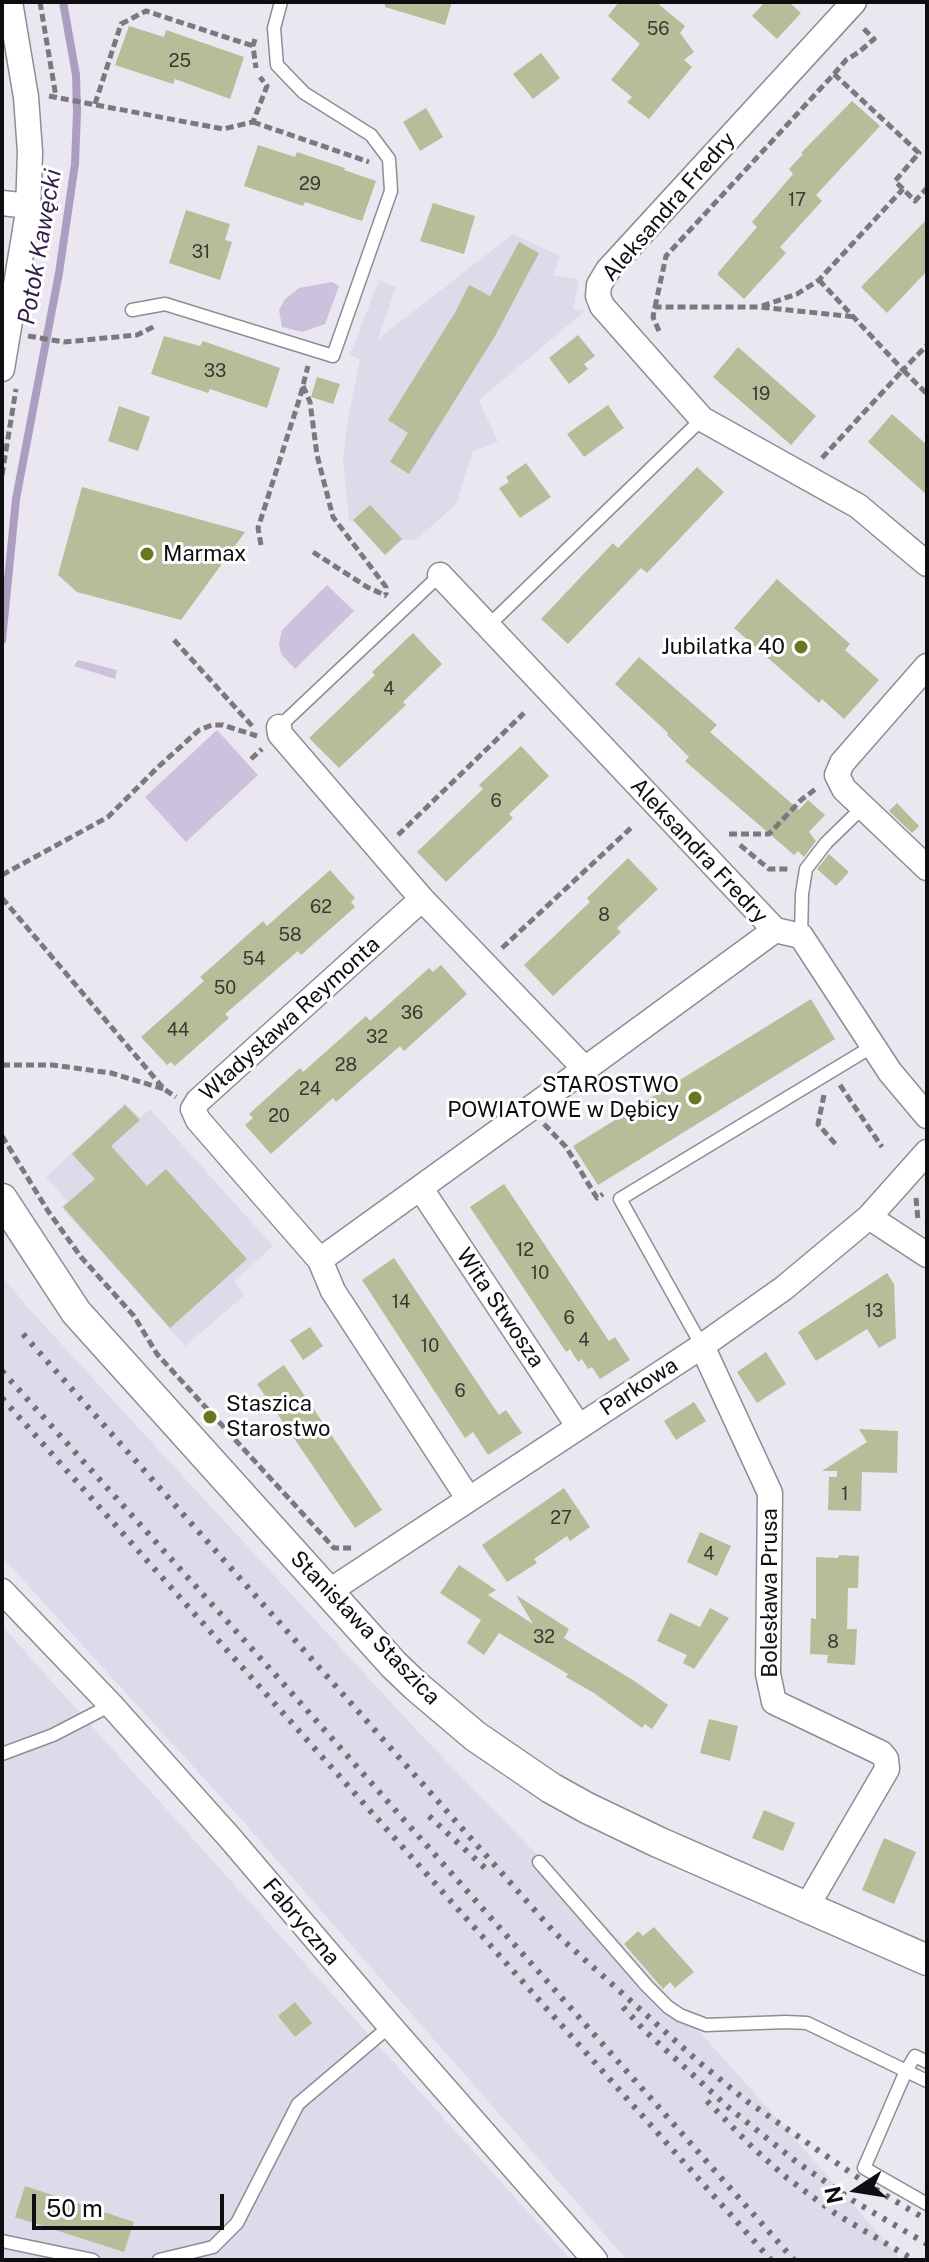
<!DOCTYPE html>
<meta charset="utf-8">
<style>
body{margin:0}
#map{position:relative;width:929px;height:2262px;overflow:hidden;background:#eae7f0;font-family:"Public Sans",sans-serif}
canvas{display:block}
.frame{position:absolute;inset:0;border:4px solid #0e0d10;pointer-events:none}
.north{position:absolute;left:817px;top:2150px;width:80px;height:80px;-webkit-text-stroke:6px #fff;paint-order:stroke;rotate:258deg;font-size:22px;font-weight:700;line-height:32px;text-align:center;color:#0e0d10}
.north::after{content:'';display:block;margin:auto;width:28px;height:36px;background:#0e0d10;clip-path:polygon(50% 0,100% 100%,50% 72%,0 100%)}
.scale{position:absolute;left:32px;top:2194px;width:192px;height:36px;box-sizing:border-box;border:4px solid #0e0d10;border-top:0;padding-left:10px;font-size:24px;line-height:28px;white-space:nowrap;color:#0e0d10;-webkit-text-stroke:6px #fff;paint-order:stroke}
</style>
<div id="map">
<canvas width="929" height="2262"></canvas>
<div class="frame"></div>
<div class="north">N</div>
<div class="scale">50 m</div>
</div>
<script>
const g = document.querySelector('canvas').getContext('2d');
g.lineJoin = 'round';
function paint(path, color) {
  g.fillStyle = color;
  g.fill(path, 'evenodd');
}
function toPath(rows) {
  const path = new Path2D();
  for (const r of rows) {
    path.moveTo(r[0], r[1]);
    for (let i = 2; i < r.length; i += 2) path.lineTo(r[i], r[i + 1]);
  }
  return path;
}
function stroke(path, color, width, dash) {
  g.strokeStyle = color;
  g.lineWidth = width;
  g.lineCap = dash ? 'butt' : 'round';
  g.setLineDash(dash || []);
  g.stroke(path);
}
function label(font, color, halo, rows, align = 'center') {
  g.font = font + ' "Public Sans",sans-serif';
  g.lineWidth = 6;
  g.setLineDash([]);
  g.textBaseline = 'middle';
  g.strokeStyle = halo;
  g.fillStyle = color;
  for (const [text, x, y, turn = 0] of rows) {
    g.save();
    g.translate(x, y);
    g.rotate((+turn || 0) * Math.PI / 180);
    g.textAlign = isNaN(turn) ? turn : align;
    if (halo) g.strokeText(text, 0, 0);
    g.fillText(text, 0, 0);
    g.restore();
  }
}
paint(toPath([
 [513,234,560,256,554,275,579,280,573,309,586,310,479,400,498,442,473,451,456,504,416,540,402,540,385,555,354,521,349,521,343,461,348,418,360,359,350,355,379,280,396,287,378,339],
 [125,1103,140,1118,150,1109,273,1246,234,1281,245,1295,185,1346,61,1207,67,1201,46,1177],
 [2,1276,30,1310,421,1735,607,1927,902,2260,627,2260,241,1819,2,1557],
 [2,1626,571,2260,2,2260]
]), '#dfdaea');
paint(toPath([
 [332,282,339,286,325,324,302,332,282,327,279,310,285,299,299,288],
 [327,585,354,611,295,669,281,654,279,644,282,630],
 [78,660,117,670,115,679,74,666],
 [217,730,258,775,186,842,145,797]
]), '#ccc2dd');
stroke(toPath([
 [2,640,16,499,59,273,75,164,77,111,76,75,63,2]
]), '#ab9ec0', 8);
paint(toPath([
 [385,2,452,2,445,25,385,7],
 [619,2,656,2,685,26,680,33,694,52,684,60,692,67,649,119,627,102,632,97,611,80,640,44,608,16],
 [765,2,789,2,801,13,777,39,752,16],
 [129,26,164,37,166,30,244,57,230,99,175,79,173,84,115,65],
 [541,53,560,78,533,99,513,74],
 [852,101,880,126,816,195,822,201,780,247,786,253,744,299,717,274,757,227,752,222,793,174,789,169,803,154,801,153],
 [426,108,443,137,420,151,403,122],
 [258,145,295,157,297,152,345,168,344,170,376,181,362,221,305,202,303,206,244,186],
 [433,203,475,216,464,254,420,241],
 [186,210,230,224,225,240,232,242,220,280,169,263],
 [927,219,927,271,887,313,861,287],
 [519,242,539,253,495,336,409,474,390,462,408,433,388,420,456,311,469,285,490,296],
 [578,335,595,356,584,364,588,369,569,384,549,358],
 [164,336,200,346,203,341,280,368,267,408,210,389,208,393,151,374],
 [738,347,816,416,791,445,713,377],
 [317,377,340,384,333,404,311,397],
 [608,405,624,428,584,457,567,434],
 [119,406,150,417,138,451,108,441],
 [892,414,927,445,927,495,868,442],
 [526,463,551,497,520,518,499,488,509,482,506,477],
 [697,467,724,492,647,573,641,568,568,644,541,619,613,543,618,548],
 [82,487,245,532,181,620,77,592,58,575],
 [370,505,402,539,385,555,353,520],
 [777,579,850,644,845,650,879,680,844,719,822,699,819,703,734,628],
 [413,633,442,664,403,702,406,705,339,768,309,738,375,675,372,672],
 [639,657,717,725,710,732,799,810,808,800,825,815,809,832,816,841,804,857,798,851,794,855,685,761,689,757,667,735,668,733,615,684],
 [521,746,549,776,509,814,513,818,446,882,417,852,483,789,479,785],
 [897,803,919,826,912,833,889,811],
 [829,854,849,872,836,886,817,869],
 [628,858,658,889,617,928,621,932,553,996,524,965,590,902,587,898],
 [330,870,355,898,351,902,355,907,301,955,298,951,246,996,225,1014,229,1018,175,1066,171,1062,167,1065,141,1037,204,981,200,977,216,963,263,921,267,926],
 [441,965,467,994,404,1051,400,1046,336,1102,333,1098,271,1154,245,1125,253,1118,249,1114,300,1068,303,1072,366,1016,370,1021,429,968,433,972],
 [811,999,835,1039,598,1185,573,1146],
 [125,1105,140,1120,111,1146,147,1186,166,1169,247,1259,170,1328,63,1207,95,1179,72,1154],
 [504,1184,609,1341,615,1337,630,1360,600,1379,592,1367,588,1369,582,1359,578,1362,570,1349,566,1352,470,1207],
 [394,1258,499,1415,506,1410,522,1433,488,1455,473,1432,465,1438,362,1280],
 [887,1273,894,1284,896,1338,879,1348,867,1329,816,1361,798,1332],
 [310,1327,323,1346,303,1360,290,1340],
 [766,1352,786,1384,757,1403,737,1372],
 [284,1365,382,1510,355,1528,257,1384],
 [694,1402,706,1421,676,1440,664,1421],
 [859,1429,898,1431,897,1473,862,1472,861,1511,828,1510,829,1477,837,1477,837,1471,822,1471,867,1442],
 [564,1488,590,1527,570,1541,567,1536,534,1559,537,1563,507,1582,482,1545],
 [700,1532,731,1546,717,1576,687,1562],
 [839,1555,859,1556,858,1588,848,1588,847,1629,857,1629,855,1665,827,1663,828,1655,810,1654,811,1618,816,1619,816,1557,838,1558],
 [459,1565,496,1590,488,1595,533,1624,516,1595,569,1629,564,1638,636,1682,668,1705,652,1729,645,1724,642,1728,594,1693,566,1677,568,1674,499,1633,484,1655,467,1643,481,1620,440,1593],
 [710,1608,729,1618,694,1669,683,1663,687,1655,657,1641,670,1613,700,1627],
 [709,1719,738,1726,730,1761,700,1753],
 [764,1810,795,1823,783,1851,752,1838],
 [884,1838,916,1852,894,1904,862,1890],
 [654,1927,694,1972,675,1988,670,1982,663,1989,624,1944,638,1931,643,1936],
 [295,2002,312,2023,295,2037,278,2016],
 [25,2186,134,2222,124,2252,15,2217]
]), '#b6bd99');
const service = toPath([
 [132,310,165,304,333,356,391,191,389,159,371,135,304,93,277,65,274,28,281,2],
 [487,627,702,419],
 [279,727,440,575],
 [801,936,802,894,806,869,826,843,863,807],
 [702,1346,620,1199,873,1046],
 [2,1754,53,1735,111,1705],
 [539,1862,647,1986,668,2007,680,2015,706,2025,786,2022,807,2023,927,2081],
 [927,2062,915,2056,906,2071,864,2168,927,2204],
 [2,2241,93,2260],
 [159,2260,213,2247,237,2223,298,2104,390,2026]
]);
const minor = toPath([
 [854,2,608,270,599,285,598,296,602,306,702,419,858,506,927,564],
 [2,203,29,206],
 [2,369,28,212,30,152,26,97,10,2],
 [440,575,775,930,801,936,890,1072,927,1116],
 [927,666,842,763,837,775,844,789,927,868],
 [279,727,280,734,422,899,585,1069,775,930],
 [422,899,198,1101,193,1109,198,1120,320,1260,333,1291,468,1498],
 [421,1189,579,1427],
 [869,1217,927,1255],
 [320,1260,585,1069],
 [702,1346,770,1493,768,1674,774,1702,881,1753,886,1759,887,1769,806,1908],
 [2,1591,111,1705,230,1838,390,2026,595,2260],
 [328,1592,702,1346,784,1288,869,1217,927,1152]
]);
const tertiary = toPath([
 [2,1199,76,1312,394,1665,416,1686,475,1736,551,1788,587,1808,658,1842,927,1960]
]);
stroke(service, '#8f8c94', 15);
stroke(minor, '#8f8c94', 27);
stroke(tertiary, '#8f8c94', 33);
stroke(toPath([
 [40,2,56,97],
 [255,39,253,46,256,68],
 [834,74,846,60,859,52,874,39,862,27],
 [49,96,223,129,253,122,267,86,260,77],
 [95,104,121,24,146,11,253,46],
 [253,122,369,162],
 [819,280,903,370,927,345],
 [762,306,797,294,819,280,903,189],
 [655,307,666,256,834,74,919,153,895,181,915,201,927,188],
 [659,331,653,317,655,307,760,307,856,317],
 [28,336,64,342,137,335,155,326],
 [303,386,310,402,317,455,333,517,386,587,386,595],
 [822,458,903,370,927,394],
 [2,475,16,389],
 [261,545,258,528,300,397,308,366],
 [313,552,367,587,387,596],
 [174,640,254,728],
 [251,759,262,749],
 [729,834,769,834,801,800,817,788],
 [398,835,524,713],
 [740,845,769,869,791,869],
 [2,875,108,817,157,768,199,730,212,725,223,725,257,736],
 [2,898,164,1089,176,1097],
 [502,948,633,826],
 [2,1065,53,1065,111,1073,164,1089],
 [840,1085,882,1147],
 [824,1095,818,1124,838,1147],
 [544,1124,566,1147,597,1198,603,1194],
 [2,1136,48,1211,81,1257,134,1316,157,1354,334,1548,352,1548],
 [916,1198,918,1220]
]), '#7b797f', 5, [8, 4]);
stroke(service, '#fff', 12);
stroke(minor, '#fff', 24);
stroke(tertiary, '#fff', 30);
stroke(toPath([
 [23,1334,555,1933,700,2063,748,2102,870,2186,927,2220],
 [2,1371,289,1690,794,2260],
 [2,1398,771,2260],
 [429,1816,485,1868],
 [623,2007,643,2029,728,2107,798,2163,852,2200,927,2244],
 [707,2101,752,2147,787,2178,836,2214,914,2260]
]), '#727076', 6, [4, 8]);
for (const [x, y, r, color] of [
 [147,554,8,"#6b7621"],
 [801,647,8,"#6b7621"],
 [695,1098,8,"#6b7621"],
 [210,1417,8,"#6b7621"]
]) {
  const dot = new Path2D();
  dot.arc(x, y, r, 0, 2 * Math.PI);
  g.fillStyle = color;
  g.fill(dot);
  stroke(dot, '#fff', 3);
}
label('18px', '#383932', null, [
 ["56",658,29],
 ["25",180,61],
 ["29",310,184],
 ["17",797,200],
 ["31",201,252],
 ["33",215,371],
 ["19",761,394],
 ["4",389,689],
 ["6",496,801],
 ["62",321,907],
 ["8",604,915],
 ["58",290,935],
 ["54",254,959],
 ["50",225,988],
 ["36",412,1013],
 ["44",178,1030],
 ["32",377,1037],
 ["28",346,1065],
 ["24",310,1089],
 ["20",279,1116],
 ["12",525,1250],
 ["10",540,1273],
 ["14",401,1302],
 ["13",874,1311],
 ["6",569,1318],
 ["4",584,1340],
 ["10",430,1346],
 ["6",460,1391],
 ["1",845,1494],
 ["27",561,1518],
 ["4",709,1554],
 ["32",544,1637],
 ["8",833,1642]
]);
label('22px', '#0e0d10', '#fff', [
 ["Aleksandra Fredry",669,207,-49],
 ["Aleksandra Fredry",699,851,47],
 ["Władysława Reymonta",290,1019,-42],
 ["Wita Stwosza",500,1308,56],
 ["Parkowa",639,1387,-33],
 ["Bolesława Prusa",770,1593,-90],
 ["Stanisława Staszica",365,1628,46],
 ["Fabryczna",301,1922,50]
]);
label('22px', '#0e0d10', '#fff', [
 ["Marmax",163,554],
 ["Jubilatka 40",785,647,"right"],
 ["STAROSTWO",679,1085,"right"],
 ["POWIATOWE w Dębicy",679,1110,"right"],
 ["Staszica",226,1404],
 ["Starostwo",226,1429]
], 'left');
label('italic 24px', '#331f4c', '#fff', [
 ["Potok Kawęcki",40,247,-80]
]);
</script>
